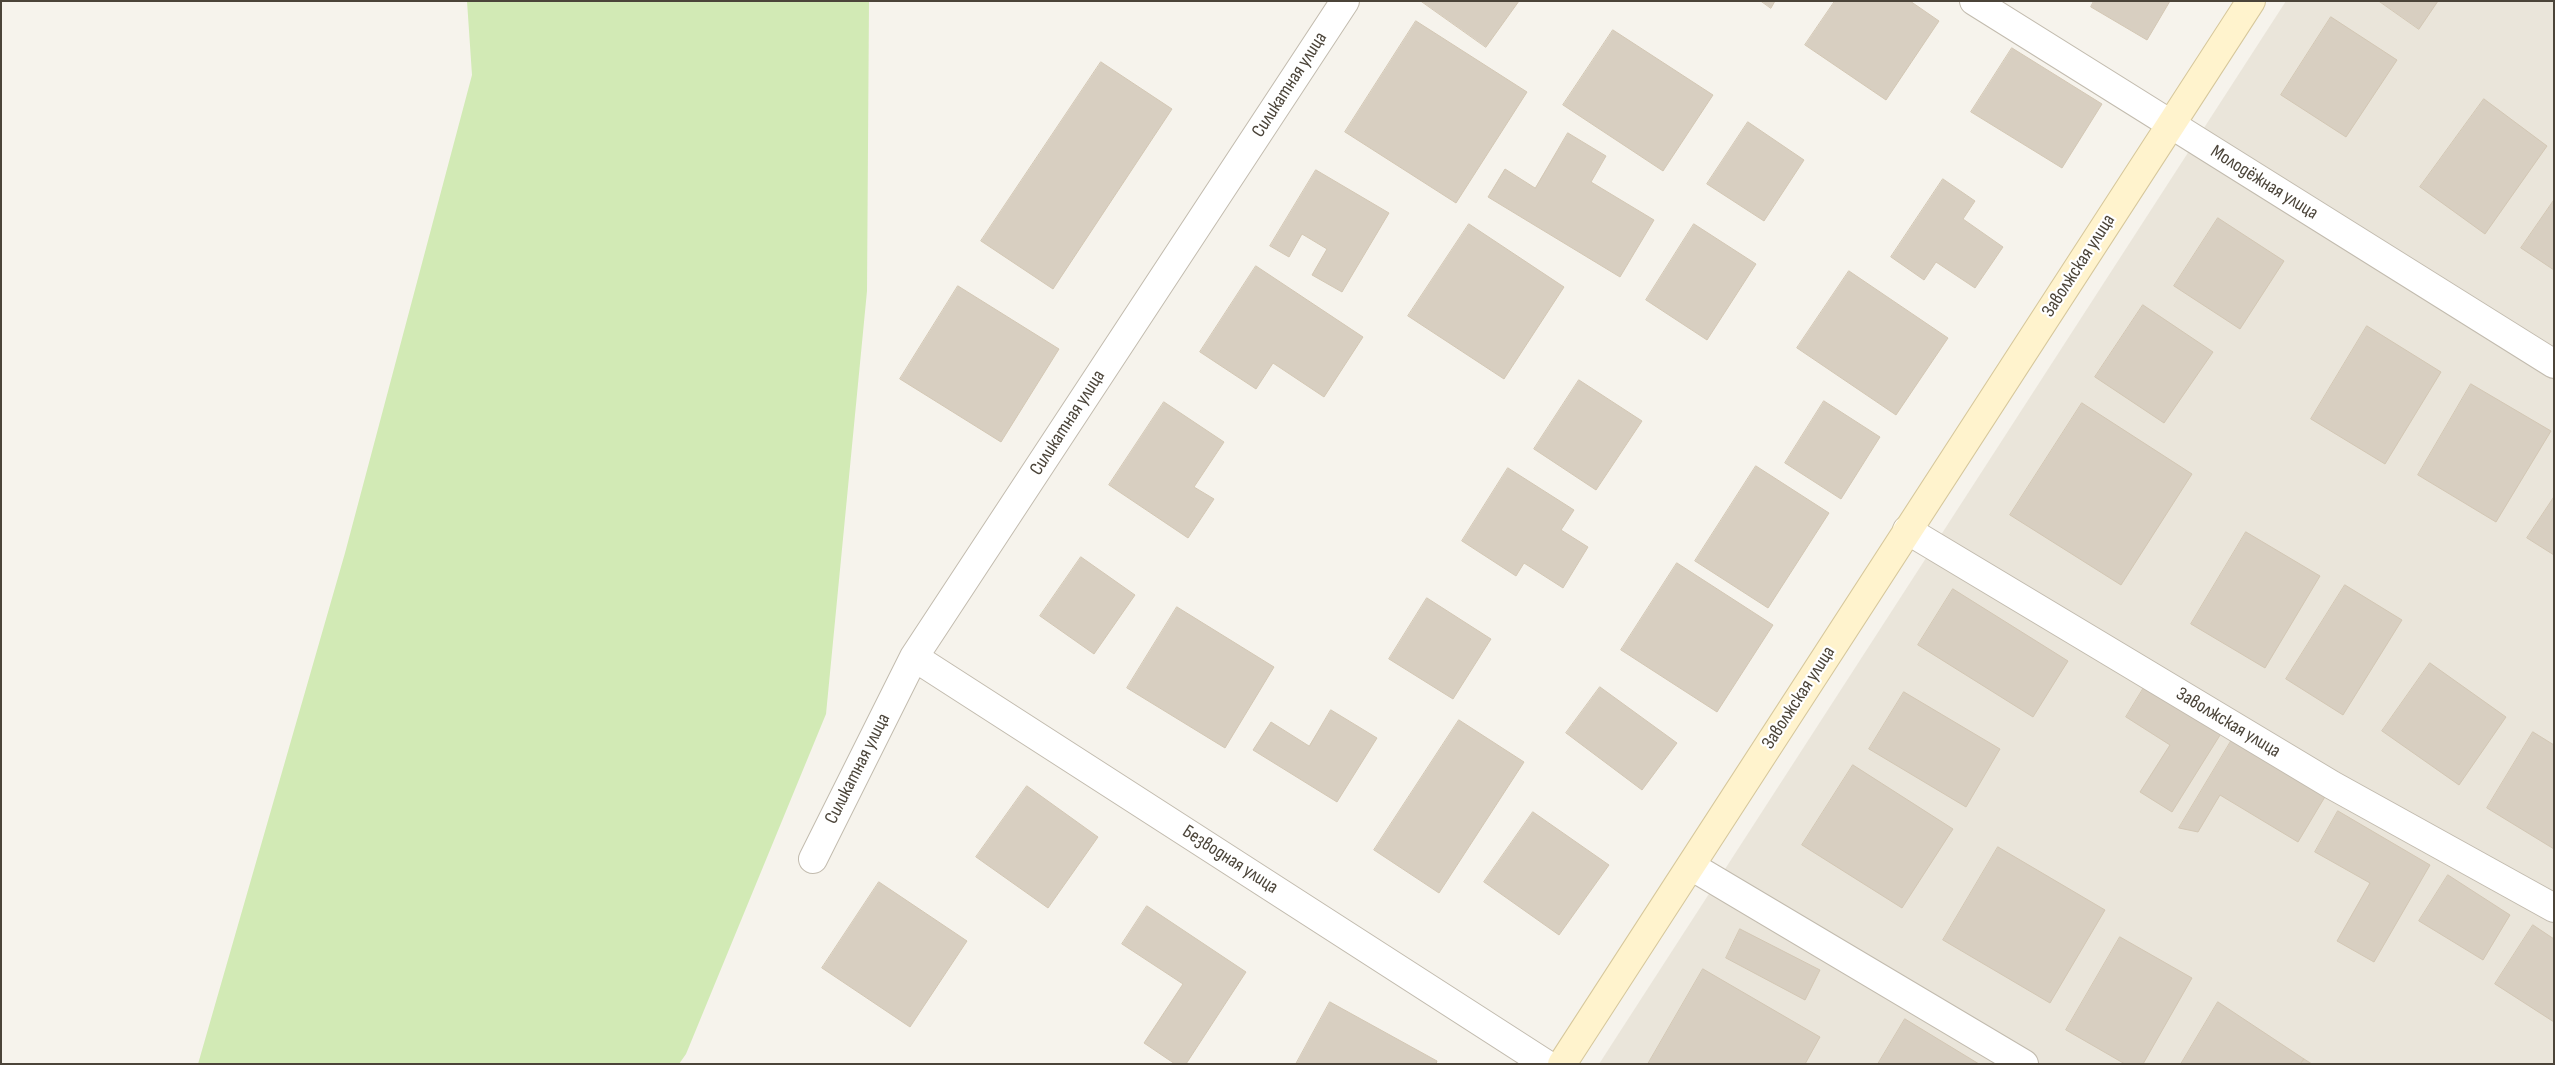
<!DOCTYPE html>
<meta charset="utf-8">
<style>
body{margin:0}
#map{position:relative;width:2555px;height:1065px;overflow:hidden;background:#f6f3ec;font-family:"Sofia Sans Condensed",sans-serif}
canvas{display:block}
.frame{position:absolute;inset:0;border:2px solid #4b4439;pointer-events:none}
</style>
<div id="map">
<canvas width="2555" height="1065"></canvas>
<div class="frame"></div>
</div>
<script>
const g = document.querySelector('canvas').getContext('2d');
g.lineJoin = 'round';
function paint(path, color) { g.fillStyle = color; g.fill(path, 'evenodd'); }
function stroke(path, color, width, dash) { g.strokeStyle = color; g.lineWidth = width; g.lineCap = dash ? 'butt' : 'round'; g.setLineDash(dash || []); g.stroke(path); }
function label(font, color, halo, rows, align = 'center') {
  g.font = font + ' "Sofia Sans Condensed",sans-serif'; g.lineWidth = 4.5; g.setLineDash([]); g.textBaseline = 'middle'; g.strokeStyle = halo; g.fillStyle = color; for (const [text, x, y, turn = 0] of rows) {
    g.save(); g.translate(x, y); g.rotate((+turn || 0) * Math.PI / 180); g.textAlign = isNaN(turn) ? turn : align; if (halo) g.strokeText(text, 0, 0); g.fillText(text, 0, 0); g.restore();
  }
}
paint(new Path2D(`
 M2286,1H2554V1064H1599Z`), '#eae5da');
paint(new Path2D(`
 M467,1H869L867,291L826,714L686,1054L679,1064H198L345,553L472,75Z`), '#d2eab5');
const building = new Path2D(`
 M1421,1H1519L1486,47Z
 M1761,1H1775L1771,8Z
 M1835,1H1910L1939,21L1886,100L1805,45Z
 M2094,1H2170L2147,40L2091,7Z
 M2379,1H2438L2419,29Z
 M2331,17L2397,60L2346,137L2281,95Z
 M1416,21L1527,92L1456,203L1345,132Z
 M1613,30L1713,95L1663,171L1563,105Z
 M2012,48L2102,104L2062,168L1971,112Z
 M1101,62L1172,109L1053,289L981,241Z
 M2484,99L2547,146L2485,234L2420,187Z
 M1748,122L1804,160L1764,221L1707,184Z
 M1568,133L1606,156L1591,182L1654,220L1620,277L1488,197L1505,169L1535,188Z
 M1316,170L1389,213L1342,292L1312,275L1327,249L1302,234L1289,257L1270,246Z
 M1943,179L1975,201L1963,219L2003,247L1975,288L1936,262L1924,280L1891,257Z
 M2554,200V270L2521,248Z
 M2218,218L2284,261L2240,329L2174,286Z
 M1469,224L1564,287L1504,379L1408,316Z
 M1694,224L1756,264L1707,340L1646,300Z
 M1256,266L1363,337L1324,397L1273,363L1256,389L1200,352Z
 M1849,271L1948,338L1896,415L1797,348Z
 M958,286L1059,349L1001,442L900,379Z
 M2143,305L2213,352L2164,423L2095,377Z
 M2367,326L2441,372L2385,464L2311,419Z
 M1579,380L1642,421L1596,490L1534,449Z
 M2471,384L2551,431L2496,522L2418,475Z
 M1824,401L1880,437L1841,499L1785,463Z
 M1164,402L1224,442L1194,487L1214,499L1188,538L1109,485Z
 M2082,403L2192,474L2121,585L2010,515Z
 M1756,466L1829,513L1768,608L1695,561Z
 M1508,468L1574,510L1561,530L1588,547L1563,588L1524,563L1516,576L1462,541Z
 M2554,497V555L2527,538Z
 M2246,532L2320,576L2265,668L2191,624Z
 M1081,557L1135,595L1094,654L1040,616Z
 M1677,563L1773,625L1717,712L1621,650Z
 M2345,585L2402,620L2343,715L2286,679Z
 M1953,589L2068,661L2033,717L1918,645Z
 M1427,598L1491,639L1453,699L1389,659Z
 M1177,607L1274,667L1225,748L1127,688Z
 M2430,663L2506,717L2459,785L2382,731Z
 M2151,676L2227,724L2172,812L2140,792L2170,745L2126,717Z
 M1600,687L1677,743L1642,790L1566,733Z
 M1904,692L2000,749L1966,807L1869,749Z
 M1331,710L1377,738L1337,802L1253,750L1271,722L1309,746Z
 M1459,720L1524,762L1439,893L1374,850Z
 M2239,728L2332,785L2298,842L2220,795L2198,832L2179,828Z
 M2533,732L2554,745V849L2487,808Z
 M1853,765L1953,829L1902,908L1802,845Z
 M1027,786L1098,837L1048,908L976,857Z
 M2338,811L2430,865L2374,962L2337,941L2370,883L2315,852Z
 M1533,812L1609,865L1559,935L1484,882Z
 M1998,847L2105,910L2050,1003L1943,940Z
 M2448,875L2510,915L2483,960L2419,921Z
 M879,882L967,941L910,1027L822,968Z
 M1147,906L1246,972L1186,1064H1175L1144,1043L1183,984L1122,944Z
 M2533,925L2554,939V1022L2495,984Z
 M1740,929L1820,970L1805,1000L1726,958Z
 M2120,937L2192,978L2143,1064H2125L2066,1030Z
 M1703,969L1820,1037L1805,1064H1648Z
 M1330,1002L1437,1061L1436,1064H1296Z
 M2218,1002L2304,1059L2300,1064H2181Z
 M1905,1019L1979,1064H1878Z
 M2304,1059L2312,1064H2301Z`);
paint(building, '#d8cfc1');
stroke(building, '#d3c7b4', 1);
const street = new Path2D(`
 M1974,1L2554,364
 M1907,530L2332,785L2554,908
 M914,657L1546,1064
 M813,859L914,657L1345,1
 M1691,866L2024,1064`);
const secondary = new Path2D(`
 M1562,1064L2251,1`);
stroke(street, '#c2bbae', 30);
stroke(secondary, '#d6c79b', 30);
stroke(street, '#fff', 28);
stroke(secondary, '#fff3cd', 28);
label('19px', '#4b4439', '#fff', [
 ["Силикатная улица",1290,85,-57],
 ["Молодёжная улица",2264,183,32],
 ["Заволжская улица",2079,266,-57],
 ["Силикатная улица",1068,423,-57],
 ["Заволжская улица",1799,698,-57],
 ["Заволжская улица",2228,723,31],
 ["Силикатная улица",858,769,-63],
 ["Безводная улица",1230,860,33]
]);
</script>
